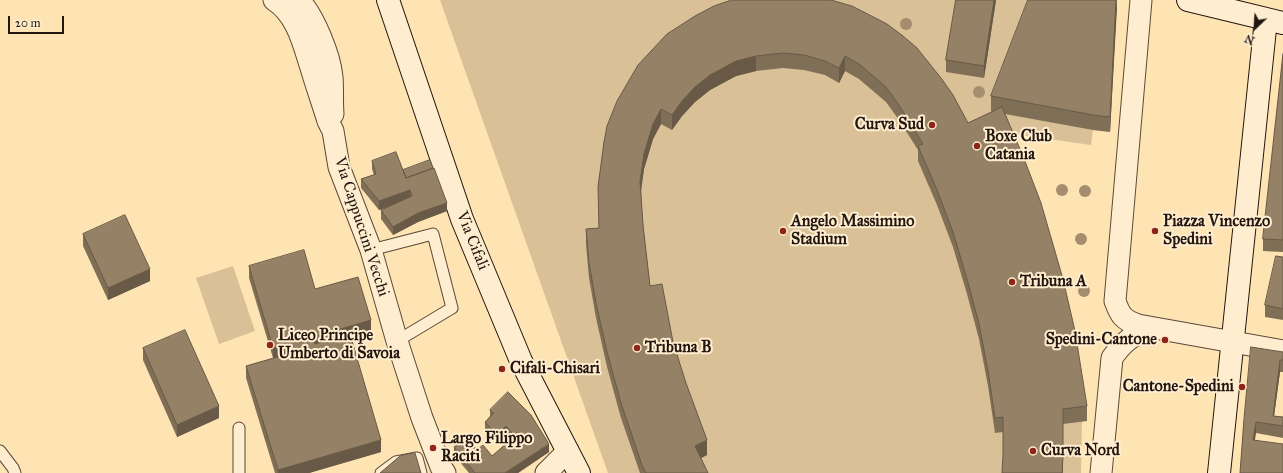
<!DOCTYPE html>
<style>
body{margin:0}
#map{position:relative;width:1283px;height:473px;overflow:hidden;background:#fee3b3;font-family:"IM FELL Great Primer",serif}
canvas{display:block}
.north{position:absolute;left:1235px;top:8px;width:40px;height:40px;-webkit-text-stroke:3px #feedce;paint-order:stroke;rotate:205deg;font-size:11px;font-weight:700;line-height:16px;text-align:center;color:#231610}
.north::after{content:'';display:block;margin:auto;width:14px;height:18px;background:#231610;clip-path:polygon(50% 0,100% 100%,50% 72%,0 100%)}
.scale{position:absolute;left:8px;top:16px;width:56px;height:18px;box-sizing:border-box;border:2px solid #231610;border-top:0;padding-left:5px;font-size:12px;line-height:14px;white-space:nowrap;color:#231610;-webkit-text-stroke:3px #feedce;paint-order:stroke}
</style>
<div id="map">
<canvas width="1283" height="473"></canvas>
<div class="north">N</div>
<div class="scale">20 m</div>
</div>
<script>
const g = document.querySelector('canvas').getContext('2d');
g.lineJoin = 'round';
function paint(path, color) { g.fillStyle = color; g.fill(path, 'evenodd'); }
function stroke(path, color, width, dash) { g.strokeStyle = color; g.lineWidth = width; g.lineCap = dash ? 'butt' : 'round'; g.setLineDash(dash || []); g.stroke(path); }
function label(font, color, halo, rows, align = 'center') {
  g.font = font + ' "IM FELL Great Primer",serif'; g.lineWidth = 4; g.setLineDash([]); g.textBaseline = 'middle'; g.strokeStyle = halo; g.fillStyle = color; for (const [text, x, y, turn = 0] of rows) {
    g.save(); g.translate(x, y); g.rotate((+turn || 0) * Math.PI / 180); g.textAlign = isNaN(turn) ? turn : align; if (halo) g.strokeText(text, 0, 0); g.fillText(text, 0, 0); g.restore();
  }
}
paint(new Path2D(`
 M440,0H1117L1110,132L1093,130L1091,145L1007,133L1083,395L1087,421H1082L1081,473H608Z
 M233,266L255,331L219,344L196,278Z`), '#d9c097');
const lane = new Path2D(`
 M371,250L433,234L452,308L397,341
 M239,428V473
 M0,451L13,468L15,473
 M381,473L396,462L417,458L421,473`);
const street = new Path2D(`
 M274,0C298,15 304,47 312,71C317,88 323,105 328,121L333,131L339,167L371,250L397,341L422,418L441,467L445,473
 M299,0C314,16 330,55 332,77C333,89 332,102 333,114
 M1141,0L1115,301C1120,315 1123,320 1138,325L1283,351
 M546,473L568,451
 M1101,473L1112,358C1123,342 1132,336 1149,327`);
const secondary = new Path2D(`
 M388,0L462,219L521,361L579,473
 M1188,0L1283,23
 M1219,473L1266,19`);
stroke(lane, '#5a4939', 13);
stroke(street, '#5a4939', 23);
stroke(secondary, '#231610', 24);
stroke(lane, '#feedce', 11);
stroke(street, '#feedce', 21);
stroke(secondary, '#feedce', 22);
g.fillStyle = '#a48e6f';
for (const [x, y] of [
 [906,24],
 [979,92],
 [1062,190],
 [1085,191],
 [1081,239],
 [1084,291]
]) { g.beginPath(); g.arc(x, y, 6, 0, 2 * Math.PI); g.fill(); }
paint(new Path2D(`
 M831,0L968,123L993,112L991,111V96L1117,0L1110,132L1093,130L1005,114L1087,406V421L1063,424V473H1002L1003,458V432L995,433L988,386L979,339L967,294L953,247L937,205L918,161V150L899,120L886,102L859,79L845,71L839,83L825,75L804,70L783,68L756,71L736,76L710,90L695,102L682,116L672,130L661,124L653,139L644,169L641,192L643,225L650,286L673,342L707,455L701,458L708,473H640L621,418L607,367L596,318L589,278L586,244V229L599,228L598,187L604,142Z
 M956,0H996L984,78L946,72V60Z
 M1283,54V252L1263,251V239Z
 M372,161L447,211L418,222L393,235L381,219V210L395,204L379,210L361,188V179L374,175L372,169Z
 M83,234L150,281L108,300L83,246Z
 M1283,257V320L1265,317V305Z
 M249,266L315,289L371,331L351,338L381,452L309,473H275L246,378V366L273,358L249,278Z
 M143,348L219,418L177,437L143,360Z
 M1283,352V372H1280L1274,416L1283,417V438L1256,433L1240,473L1244,419Z
 M490,410L549,452L518,473H469L454,455V447L477,450L492,456L511,440L506,435L497,443L485,430V422L490,416Z`), '#806f57');
paint(new Path2D(`
 M994,0H996L984,78V66Z
 M1116,0L1117,8L1110,132V117Z
 M756,56V71L736,76L710,90L695,102L682,116L672,130V115L682,101L695,87L710,75L736,61Z
 M845,56V71L839,83V68Z
 M661,109V124L653,139L644,169L640,196V181L644,154L653,124Z
 M410,190V199L379,210V201Z
 M447,203V211L418,222L393,235V227L418,213Z
 M150,269V281L108,300V288Z
 M371,320V331L313,349V337Z
 M286,344V356L273,360V348Z
 M1280,360V372L1273,424V416Z
 M219,406V418L177,437V425Z
 M1256,422V433L1253,452V440Z
 M506,426V435L497,443V435Z
 M381,440V452L309,473H278V470Z
 M707,440V455L695,461V446Z
 M549,444V452L518,473H505Z`), '#685a47');
const building = new Path2D(`
 M732,0H831L852,6L887,24L903,36L917,48L941,78L953,95L968,123L1002,107L1023,156L1041,203L1063,279L1075,331L1087,406L1063,409V457L1062,473H1002L1003,455V417L995,418L988,371L979,324L967,279L953,232L937,190L918,146L923,144L899,105L886,87L859,64L845,56L839,68L825,61L804,55L783,53L756,56L736,61L710,75L695,87L682,101L672,115L661,109L653,124L644,154L640,181L643,225L650,286L662,284L673,342L686,383L707,440L695,446L708,473H646L642,465L621,403L607,352L596,303L589,263L586,229L599,228L598,187L604,142L607,126L617,101L638,65L667,34L695,16L714,6Z
 M956,0H994L984,66L946,60Z
 M1028,0H1116L1110,117L1093,115L991,96Z
 M1283,54V240L1263,239Z
 M396,152L406,178L434,168L447,203L418,213L393,227L381,210L412,196L410,190L379,201L361,179L376,174L372,161Z
 M430,160L433,168L406,178L403,170Z
 M125,215L150,269L108,288L83,234Z
 M304,250L315,289L358,277L371,320L313,337L315,344L350,334L381,440L278,470L246,366L288,354L286,344L273,348L249,266Z
 M1276,256L1283,257V309L1265,305Z
 M185,330L219,406L177,425L143,348Z
 M1251,347L1283,352V360H1280L1273,416L1283,417V426L1256,422L1253,440L1283,444V473H1240L1244,419Z
 M508,392L531,415L549,444L505,473H475L454,447L467,437L477,450L483,445L492,456L515,436L506,426L497,435L485,422L494,413L490,410Z
 M415,453L421,473H380L400,456Z`);
paint(building, '#958165');
stroke(building, '#685a47', 1);
for (const [x, y, r, color] of [
 [932,125,4,"#8f2418"],
 [977,146,4,"#8f2418"],
 [783,231,4,"#8f2418"],
 [1155,231,4,"#8f2418"],
 [1012,282,4,"#8f2418"],
 [1165,340,4,"#8f2418"],
 [270,345,4,"#8f2418"],
 [637,348,4,"#8f2418"],
 [502,369,4,"#8f2418"],
 [1242,387,4,"#8f2418"],
 [433,448,4,"#8f2418"],
 [1033,451,4,"#8f2418"]
]) { const dot = new Path2D(); dot.arc(x, y, r, 0, 2 * Math.PI); g.fillStyle = color; g.fill(dot); stroke(dot, '#feedce', 1.5); }
label('bold 16px', '#231610', '#feedce', [
 ["Curva Sud",924,125,"right"],
 ["Boxe Club",985,137],
 ["Catania",985,155],
 ["Angelo Massimino",791,222],
 ["Stadium",791,240],
 ["Piazza Vincenzo",1163,222],
 ["Spedini",1163,240],
 ["Tribuna A",1020,282],
 ["Liceo Principe",278,336],
 ["Umberto di Savoia",278,354],
 ["Spedini-Cantone",1157,340,"right"],
 ["Tribuna B",645,348],
 ["Cifali-Chisari",510,369],
 ["Cantone-Spedini",1234,387,"right"],
 ["Largo Filippo",441,439],
 ["Raciti",441,457],
 ["Curva Nord",1041,451]
], 'left');
label('16px', '#231610', '#feedce', [
 ["Via Cappuccini Vecchi",361,227,72],
 ["Via Cifali",472,241,68]
]);
</script>
